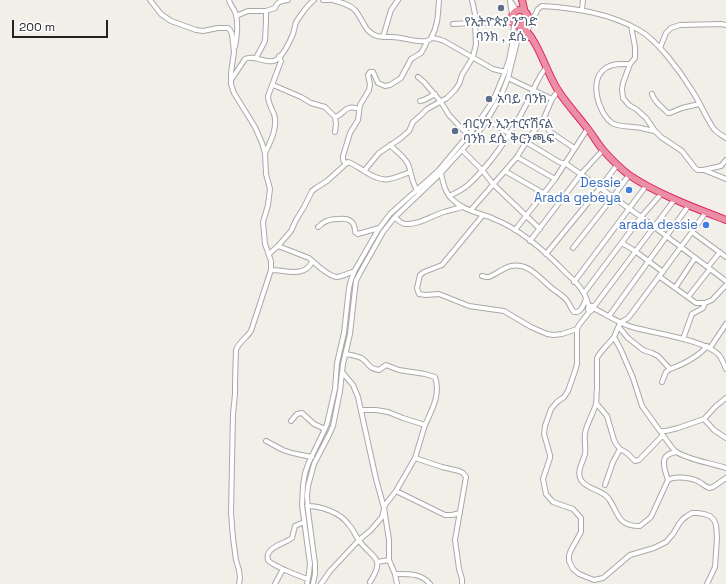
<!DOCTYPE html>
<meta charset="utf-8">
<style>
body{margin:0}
#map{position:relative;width:726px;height:584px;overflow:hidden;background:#f2efe9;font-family:"Space Grotesk",sans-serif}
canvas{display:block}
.scale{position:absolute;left:12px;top:20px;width:96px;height:18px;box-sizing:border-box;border:2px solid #222;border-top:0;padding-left:5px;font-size:12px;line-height:14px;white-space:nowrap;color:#222;-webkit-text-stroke:3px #fff;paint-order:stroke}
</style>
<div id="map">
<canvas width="726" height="584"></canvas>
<div class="scale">200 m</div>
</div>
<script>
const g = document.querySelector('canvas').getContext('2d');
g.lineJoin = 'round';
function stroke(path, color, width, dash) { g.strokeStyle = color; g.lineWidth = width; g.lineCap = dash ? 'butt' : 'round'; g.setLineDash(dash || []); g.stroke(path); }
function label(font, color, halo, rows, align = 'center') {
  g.font = font + ' "Space Grotesk","Noto Sans Ethiopic",sans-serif'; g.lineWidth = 4; g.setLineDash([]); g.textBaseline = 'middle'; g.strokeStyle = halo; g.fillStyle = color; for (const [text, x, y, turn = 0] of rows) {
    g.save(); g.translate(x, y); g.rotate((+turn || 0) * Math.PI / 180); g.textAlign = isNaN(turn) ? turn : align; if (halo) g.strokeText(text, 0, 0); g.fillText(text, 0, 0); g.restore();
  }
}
const minor = new Path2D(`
 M150,0L161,14L171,21L196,30L203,31L218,28H228L230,30L232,34L234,52L231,73V84L234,93L255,127L262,143L265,153L266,174L270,189L268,205L263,222L265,244L271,261V270L251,331C247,337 238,343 236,350L235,383V394L233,414L231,513L233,538L236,560L239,570L240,578L239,584
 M229,0C230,5 233,7 235,12C239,22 237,36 235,47
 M323,0H329
 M332,0C340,2 349,4 355,10C363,19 364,32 377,36C382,37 387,37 392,37C403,37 416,43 427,41C429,40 430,39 432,38C436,38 441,40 444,41L493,69L505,72
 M510,1L512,15
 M511,2L517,11
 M582,10L583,0
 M236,16L248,11H266L275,8C277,1 282,1 288,0
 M453,24L475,23V14L472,0
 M631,26L635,47V58L630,64L623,83L622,89L623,98L629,105L636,109L646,118L655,131L661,137L682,151L695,168L698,170H703L721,166L726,160
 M528,29L538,9L542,6C575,8 609,13 639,30C657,40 680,71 691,89C698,99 703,111 709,121C711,124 713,129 716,131C719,134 723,136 726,138
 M383,37L391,10L398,0
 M431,38C438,26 438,14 439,0
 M660,48L666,33L671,28L680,25L721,24L726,25
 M256,58L265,41L266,20V11
 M630,64C622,64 613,63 606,68C588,79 598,113 612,123C619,127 626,126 633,127C640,127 648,130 655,131
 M418,77L424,82L441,102L449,115L463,130L470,134
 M508,78L552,99
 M231,80L245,59C254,54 266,65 276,60C283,56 290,41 293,34C294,30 295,26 296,22C300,16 309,4 314,0
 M273,85L301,97L311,103L325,107L335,117C341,116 343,110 349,108C352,107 356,108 359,109
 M652,94C654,102 662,107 668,113H670L682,108L699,104
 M420,101L424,100L435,94
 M335,117L336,124L335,132
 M544,118L549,131L574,148
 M487,120L510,134L526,142L559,162L562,163H565L641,217L726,281
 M390,145C396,151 404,156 408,164C412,173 411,183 418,191
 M462,150L482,170L493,184L540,229
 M265,153C271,141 278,127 274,114C271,107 268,103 268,96L281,61L279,56
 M517,157L555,179
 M346,164L343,160V156L350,133L358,120L360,105L369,90L370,84L368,75L370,72H373L378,83L385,86L390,85L401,78L411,59L421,53L425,46L427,41
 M704,170L726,179
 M364,171L379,153L401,138L409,131L413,122L421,115L427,109L447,98L455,90L459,84L462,75L473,57L476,44L475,23H502L513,22
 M505,171L543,193
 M441,173C443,183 445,193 453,200C464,211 481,213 494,219C520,229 548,254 567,274C573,279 579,285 583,292C586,296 587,301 589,306
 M449,196C456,193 462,190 468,185C492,163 512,132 527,103C533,92 537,78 546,68
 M471,210L517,157L526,142L544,118L552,99L558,91
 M706,212L692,232L632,313L628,318L620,323L614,337L621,350L633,378L642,406L660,431H666L678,428L704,419L716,406L726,398
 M483,215L442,265L424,272L420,275L417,288L419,294L426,295L439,294L469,306L504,311L531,327L547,334L554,335L562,334L577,329
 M395,217C398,220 400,223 405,224C419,225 431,216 444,212C450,210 456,209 462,207
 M318,227C320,226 321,224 323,223C327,220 333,219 338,219C348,218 355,220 355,232L358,234L379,228
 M515,230L555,179L588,128
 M692,232L726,257
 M530,241L581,174L603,150
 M622,243L635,251L663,272
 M278,246L309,258C316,264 326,275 336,277C342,277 349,273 354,271
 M573,248L613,197L629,175
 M269,254L278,246L291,231L296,220L304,207L312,191L316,188L327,181L348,162C354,164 359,168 364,171C384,184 390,180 410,172
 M546,254L600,188L617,165
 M708,267L720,252
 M271,270C286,270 304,278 312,262
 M482,276L486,277H489C496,274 505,267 511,266C529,262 541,280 553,289C558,293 564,296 568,302C570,305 571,309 574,312C582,313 583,305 586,299
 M660,277L696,303H705L712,300L726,285
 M574,282L646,186
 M675,288L695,258
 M584,293L641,217L662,193
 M688,297L710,269
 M593,306H590L588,308V310L591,311L593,309V307L596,304L675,199
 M593,308C606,314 618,323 632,327C652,333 706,340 719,355C722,359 724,364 726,369
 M590,311L579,325L577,329V364L575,371L568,391L564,397L557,402L551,409L545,426L544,434L550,455V458L543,479L546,494L553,502L573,509L581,518V532L571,550L569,555V561L573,569L579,574L594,580L603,578L630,555L654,548L666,542L673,534L679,524L683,519L687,516L692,513H698L704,514L710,516L714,520L716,525L717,538L715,567L707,584
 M609,316L689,205
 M619,327L628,338L643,350L652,353L658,356L670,369C684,364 697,358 707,346
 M614,337C609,344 601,350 597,358C597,369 597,379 597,389C596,394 597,399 596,404C593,414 587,423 585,433C584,440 586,447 585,454C583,462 576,472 581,480C587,490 602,489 609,499C619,514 617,526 640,526L651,517L668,480C675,475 694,478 701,483C704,485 706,487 709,488L713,487L726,478
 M683,339L692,314L703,308L705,303
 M710,348L726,324
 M345,354C351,355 360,356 364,360C371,366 368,368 379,370L386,365L399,370L425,374L435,377C441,394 432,410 425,425
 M342,372L353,385L358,397L376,479L384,508L389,540V560L395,574L397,584
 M662,382L666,372L670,369
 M596,403L607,416L614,440L616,444L620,449L627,453L635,461L639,460L663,435
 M704,419L714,430L726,438
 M291,421L297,414L302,413L314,424L325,429
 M662,434C666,439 670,446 675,451C687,460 712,463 726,468
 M266,441C272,444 277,447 283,450C293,454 302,455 312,457
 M415,458L442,467L459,471L463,473L466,477L455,540L459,569L462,579V584
 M668,480C664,468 658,454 677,452
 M605,485L613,462L620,449
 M396,491L445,515H452L460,513
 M307,506C322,506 341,513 349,525C354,530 356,538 361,543C365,549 376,556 377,562C379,568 373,577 370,582
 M304,522L295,526L292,538C287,542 273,546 270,551C268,553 267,557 268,560C271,565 301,577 308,579
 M377,562L389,560
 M395,574C408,574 421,573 430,584
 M275,584L283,569
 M307,584L309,573L310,564L302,505L303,485L305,473L309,462L323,433L327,424L335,389L337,363L344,333L349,288L351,280L355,270L378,230L390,214L438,171L475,127L493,101L503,77L509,60L512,45L514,24
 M313,584L315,574V564L308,511L307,496L308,486L314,464L329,435L333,426L340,391L343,364L350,334L355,289L356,281L360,273L383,232L395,217L441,173L480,130L487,120L501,96L508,78L521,26
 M321,584L330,571L359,540L371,530L382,517L385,505L396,491L415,458L425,425L403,418L388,412L376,410H361`);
const highway = new Path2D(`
 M522,0L525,13
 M512 18a8 8 0 1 1 16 0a8 8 0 1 1-16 0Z
 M522,25C525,31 530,34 533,40C543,56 548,75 559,92C567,104 578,116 587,128C593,135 597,143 603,150C611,159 620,168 629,175C657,194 695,208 726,220
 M517,38L524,37H531`);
stroke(minor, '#a9a9a9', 6);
stroke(highway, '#e22468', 8);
stroke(minor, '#fff', 4);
stroke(highway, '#eb8fa2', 6);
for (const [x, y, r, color] of [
 [501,8,4,"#5c6f8a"],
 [489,99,4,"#5c6f8a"],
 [455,131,4,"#5c6f8a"],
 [629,190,4,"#3f7fe0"],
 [706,225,4,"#3f7fe0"]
]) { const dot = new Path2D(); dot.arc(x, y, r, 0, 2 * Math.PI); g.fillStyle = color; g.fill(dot); stroke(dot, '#fff', 1.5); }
label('13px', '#4e5e75', '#fff', [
 ["የኢትዮጵያ ንግድ",501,22,"center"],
 ["ባንክ , ደሴ",501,37,"center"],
 ["አባይ ባንክ",497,99],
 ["ብርሃን ኢንተርናሽናል",463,124],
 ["ባንክ ደሴ ቅርንጫፍ",463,139]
], 'left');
label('13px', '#366cbe', '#fff', [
 ["Dessie",621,183],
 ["Arada gebeya",621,198],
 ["arada dessie",698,225]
], 'right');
</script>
